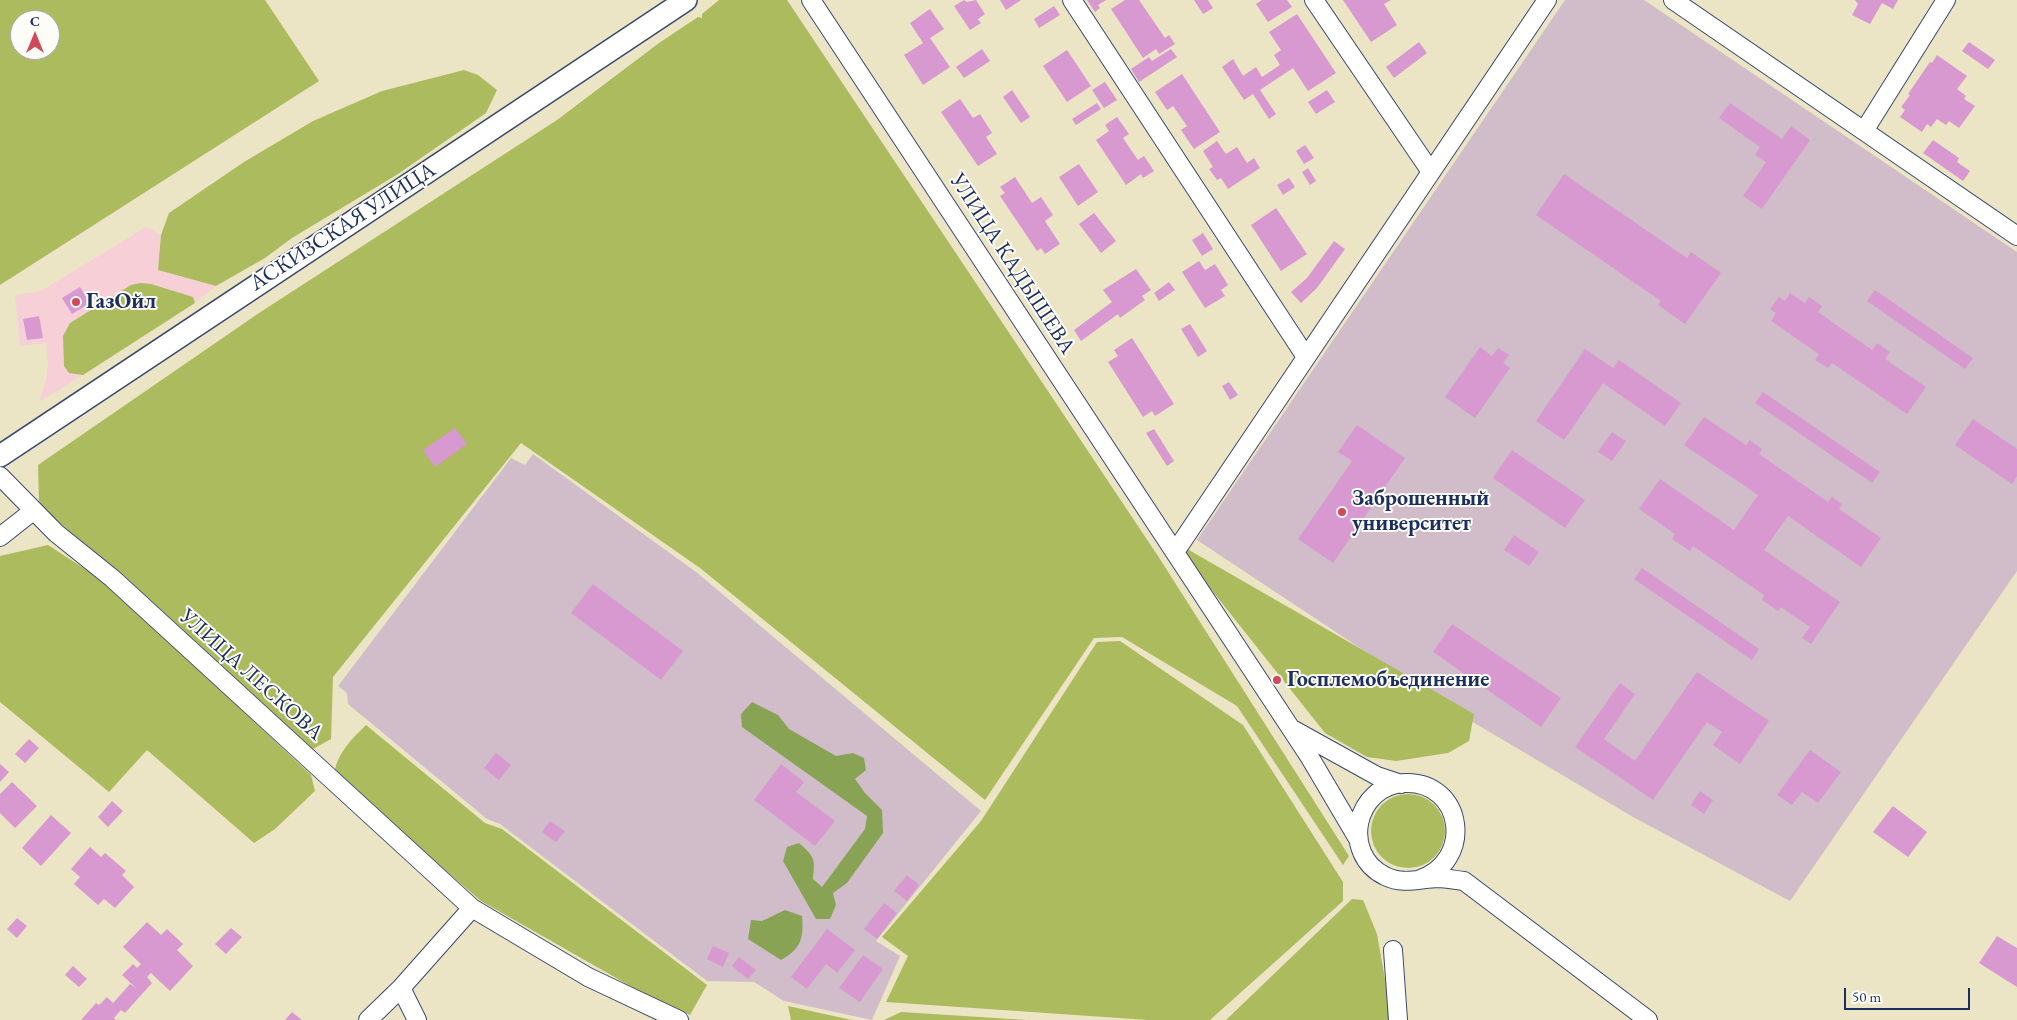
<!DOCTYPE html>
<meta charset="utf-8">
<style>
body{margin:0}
#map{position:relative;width:2017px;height:1020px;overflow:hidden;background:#ebe5c6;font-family:"EB Garamond",serif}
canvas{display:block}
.north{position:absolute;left:10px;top:10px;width:50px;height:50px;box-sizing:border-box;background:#fdfcf7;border:1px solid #a3aaba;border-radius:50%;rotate:0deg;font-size:14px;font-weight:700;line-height:20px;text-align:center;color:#1b2f5e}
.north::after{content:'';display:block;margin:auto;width:18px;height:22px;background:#d1495b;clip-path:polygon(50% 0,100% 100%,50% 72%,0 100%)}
.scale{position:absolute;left:1844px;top:988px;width:126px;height:22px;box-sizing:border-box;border:2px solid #1b2f5e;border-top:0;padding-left:6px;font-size:15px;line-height:18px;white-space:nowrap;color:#1b2f5e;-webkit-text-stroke:4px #fdfcf7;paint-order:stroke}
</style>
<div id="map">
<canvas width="2017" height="1020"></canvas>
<div class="north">С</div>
<div class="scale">50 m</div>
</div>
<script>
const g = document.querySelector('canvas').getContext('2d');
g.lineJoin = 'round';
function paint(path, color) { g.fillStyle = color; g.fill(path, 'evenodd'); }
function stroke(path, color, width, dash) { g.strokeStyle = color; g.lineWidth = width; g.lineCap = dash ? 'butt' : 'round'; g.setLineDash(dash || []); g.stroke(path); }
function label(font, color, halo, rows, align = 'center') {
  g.font = font + ' "EB Garamond",serif'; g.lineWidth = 4; g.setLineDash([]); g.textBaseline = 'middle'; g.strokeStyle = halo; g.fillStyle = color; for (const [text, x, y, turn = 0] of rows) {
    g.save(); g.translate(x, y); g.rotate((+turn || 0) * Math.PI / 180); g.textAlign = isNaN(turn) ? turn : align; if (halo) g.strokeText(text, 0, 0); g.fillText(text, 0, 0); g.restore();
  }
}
paint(new Path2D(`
 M146,227L161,235L158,270L216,286L195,303L192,297L151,284L131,285L70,323L69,373L83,375L39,402L47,377L48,362L46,343L20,346L15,295L41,291Z`), '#f6cfd7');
paint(new Path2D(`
 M1565,0H1644L2017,252V571L1790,901L1633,817L1461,715L1197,540Z
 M533,454L696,572L981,811L876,941L900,956L872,1020L784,1001L754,982L707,981L500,824L487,819L348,704L347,693L338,686L511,458L525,465Z`), '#d1bdc9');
paint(new Path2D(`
 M0,0H265L319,81L0,285ZM20,20H50V50H20Z
 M719,0H787L1158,556L1349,856L1343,865L1237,706L1122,637L1094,638L985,800L700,568L521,443L333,677L331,739L311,750L39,504L38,465L259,313L557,120L659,43L698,17L702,18V14Z
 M464,70L478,75L497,90L486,113L398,174L292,238L265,258L216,286L158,270L161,235L169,213L244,162L313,121L382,91Z
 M140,283L151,284L193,297L195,303L83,375L69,373L64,366L63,336L70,323L131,285Z
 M48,545L105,582L311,775L315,791L275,829L254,843L147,750L109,792L0,702V556Z
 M1182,546L1474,714L1469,741L1448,753L1396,761L1367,757L1325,733L1187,559Z
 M1120,641L1243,725L1343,882V901L1210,1020H1148L886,1002L908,956L882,937L981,821L1097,642Z
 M366,725L485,823L502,829L707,985L690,1015L639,991L481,901L344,783L335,769C340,750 352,739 366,725Z
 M1371 831a37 37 0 1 1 74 0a37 37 0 1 1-74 0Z
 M1352,899L1363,900L1377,934L1386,985L1389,1020H1226Z
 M788,1006L852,1020H791Z
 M901,1012L1027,1020H884Z`), '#acbb5d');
paint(new Path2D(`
 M752,702L778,715L789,729L836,756L853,753L864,758L866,770L855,779L865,793L882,810L883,833L847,883L833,893L836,905L830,919H816L783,861L787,847L799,843C815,857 815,859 813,879L822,887L865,829L867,816L742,727L741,714Z
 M785,910L802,916C804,938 801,949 781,960L748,939L751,920L762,921Z`), '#89a354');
paint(new Path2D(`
 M964,0L967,2L976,0L985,14L978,19L981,23L970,30L954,6Z
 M1000,0H1021L1006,10Z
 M1087,0H1106L1098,5L1100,8L1095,12Z
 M1125,0H1139L1165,38L1169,35L1175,44L1159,54L1156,49L1143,58L1111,9Z
 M1194,0H1208L1213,8L1203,14Z
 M1262,0H1287L1292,7L1268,22L1256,4Z
 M1343,0H1391L1384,4L1397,25L1371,42Z
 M1855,0H1898L1893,9L1882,3L1870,24L1852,15L1858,4Z
 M1054,6L1060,15L1039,28L1034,19Z
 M930,9L944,29L930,38L950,67L923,85L904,55L923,43L910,23Z
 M1297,14L1336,73L1308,91L1293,68L1260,90L1276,114L1269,119L1253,94L1244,100L1222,67L1233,59L1243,76L1256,67L1262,77L1280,65L1274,55L1281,50L1269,32Z
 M1419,42L1427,53L1394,78L1386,67Z
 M1969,42L1995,60L1988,69L1962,51Z
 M982,49L990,61L964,78L956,67Z
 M1171,49L1177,57L1139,82L1131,69L1149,57L1152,61Z
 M1067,50L1091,86L1067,102L1043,66Z
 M1937,55L1967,76L1957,89L1966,96L1964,99L1975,106L1959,128L1949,121L1946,125L1937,119L1931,127L1927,124L1922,132L1900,117L1905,110L1901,107L1910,95L1908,94L1930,62L1932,63Z
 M1182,74L1220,132L1194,149L1181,130L1187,126L1173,106L1167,110L1155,92Z
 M1105,82L1117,100L1104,108L1092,90Z
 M1012,90L1030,117L1021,123L1003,97Z
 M1327,90L1335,102L1316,114L1308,102Z
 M960,99L973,118L980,114L992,133L986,137L997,154L978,166L941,112Z
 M1097,103L1101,109L1076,125L1072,119Z
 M1730,103L1782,139L1791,126L1810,140L1762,209L1743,196L1766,162L1755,155L1760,147L1719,118Z
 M1117,117L1129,134L1123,138L1138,160L1144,156L1154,171L1143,178L1141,174L1126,185L1096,140L1109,131L1105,125Z
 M1933,140L1959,158L1957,162L1970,171L1963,181L1923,153Z
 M1217,141L1226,154L1237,147L1247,163L1254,158L1260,168L1228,189L1221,178L1217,180L1209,169L1213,167L1203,151Z
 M1305,145L1314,158L1304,164L1296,151Z
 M1079,164L1098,192L1078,206L1059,177Z
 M1308,168L1316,181L1310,185L1302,172Z
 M1564,174L1687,258L1691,252L1721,273L1685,324L1658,305L1661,301L1536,215Z
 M1015,177L1032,203L1041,197L1053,215L1045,221L1060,244L1045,254L1041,248L1037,251L1000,196L1005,193L1000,187Z
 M1289,178L1295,187L1283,195L1277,185Z
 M1276,208L1307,254L1281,271L1251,225Z
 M1094,213L1116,241L1101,253L1079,224Z
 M1203,233L1213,249L1202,256L1192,240Z
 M1334,241L1345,249L1317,288L1301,303L1291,292L1307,278Z
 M1199,261L1205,270L1215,264L1228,285L1221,290L1225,296L1205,308L1182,272Z
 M1136,269L1151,290L1142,296L1145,300L1120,318L1118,314L1081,341L1074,330L1112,302L1103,290Z
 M1169,282L1175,290L1159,301L1154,293Z
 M80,287L90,303L72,314L62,298Z
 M1875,290L1973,358L1965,369L1867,301Z
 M1790,293L1805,303L1809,297L1822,306L1818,312L1872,350L1877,343L1890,352L1885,359L1926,387L1907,414L1832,363L1828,368L1815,360L1819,354L1771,321L1776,313L1770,309L1779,297L1785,301Z
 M39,316L43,338L27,340L23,319Z
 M1190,324L1207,351L1198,357L1181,329Z
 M1132,338L1174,404L1155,416L1152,411L1143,417L1108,362L1118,356L1114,350Z
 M1480,347L1492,356L1498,348L1509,355L1503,363L1510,368L1475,418L1445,397Z
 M1585,349L1613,368L1619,360L1681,403L1665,426L1603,383L1564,440L1536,421Z
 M1229,382L1238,395L1230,400L1222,386Z
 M1763,392L1880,472L1872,483L1755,403Z
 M1704,417L1746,445L1750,440L1762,449L1759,454L1828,502L1832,497L1842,504L1839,509L1881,538L1861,567L1788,516L1764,550L1840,602L1811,644L1802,638L1810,627L1781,607L1778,611L1762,600L1764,595L1693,546L1690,551L1672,539L1675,534L1639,509L1660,479L1734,530L1758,495L1684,445Z
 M1973,419L2017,449V476L2012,484L1955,445Z
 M1357,425L1405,458L1333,563L1298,539L1352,461L1338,452Z
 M455,428L467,444L435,467L423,450Z
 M1154,429L1174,461L1167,466L1146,433Z
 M1612,432L1626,441L1612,461L1598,452Z
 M1512,450L1585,500L1565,528L1493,478Z
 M1514,535L1539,552L1529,566L1504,550Z
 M1642,568L1759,649L1752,660L1634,579Z
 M593,584L683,651L661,680L571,613Z
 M1452,624L1561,698L1541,727L1433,652Z
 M1697,672L1769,721L1740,764L1713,745L1722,732L1707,722L1653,800L1575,747L1620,683L1635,694L1604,739L1635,761Z
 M29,739L39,748L25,763L15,754Z
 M1810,750L1841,772L1818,803L1802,792L1792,805L1777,795Z
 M496,753L511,765L499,780L484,768Z
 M0,764L9,772L0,782Z
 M781,764L804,782L796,792L835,821L815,846L754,800Z
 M12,782L37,806L15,828L0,813V794Z
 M1700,791L1713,800L1704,814L1691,805Z
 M112,801L123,811L108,827L98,817Z
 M1893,806L1927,832L1908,857L1873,832Z
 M51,815L71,833L41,866L22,848Z
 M550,821L565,831L556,842L542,832Z
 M90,847L101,857L105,853L126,871L122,875L134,887L115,908L104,899L98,905L74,884L80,877L71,869Z
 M907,875L919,885L907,901L894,891Z
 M884,903L897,913L877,939L864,929Z
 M17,918L27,926L17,938L7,929Z
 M147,922L161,935L167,929L183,944L177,950L193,966L170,991L151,973L147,977L152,983L125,1013L121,1010L114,1018L116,1020H81L96,1003L99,1005L107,997L113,1003L130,984L136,988L122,975L133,964L137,968L141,964L123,947Z
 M231,928L242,937L226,954L215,944Z
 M827,929L855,950L837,973L826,964L807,989L791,977Z
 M1997,936L2017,948V987L1979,963Z
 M713,946L729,953L723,967L707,959Z
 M863,955L883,969L860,1002L839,988Z
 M739,957L756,970L748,979L732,966Z
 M73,966L87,979L79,987L65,975Z
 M292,1012L302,1020H285Z`), '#d799d0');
const minor = new Path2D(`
 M811,0L1309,756L1358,839
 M1072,0L1306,357
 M1314,0L1431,172
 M1673,0L2017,236
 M1864,131L1946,0
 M0,476L56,533L112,578L472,908L588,977L679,1020
 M0,537L33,511
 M1175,552L1547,0
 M1294,730L1377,776L1401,784
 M1418,880C1475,862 1464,781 1405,783C1355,785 1340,854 1385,876C1402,885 1419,879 1437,878C1446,878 1455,880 1464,881L1648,1020
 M1393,950L1398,1020
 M401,988L417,1020
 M368,1020L401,988L472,908`);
const major = new Path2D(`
 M0,456L686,0`);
stroke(minor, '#3a4a6e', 20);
stroke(major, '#3a4a6e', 24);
stroke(minor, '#fff', 18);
stroke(major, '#fff', 21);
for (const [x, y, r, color] of [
 [76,302,5,"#d1495b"],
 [1342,512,5,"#d1495b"],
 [1277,680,5,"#d1495b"]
]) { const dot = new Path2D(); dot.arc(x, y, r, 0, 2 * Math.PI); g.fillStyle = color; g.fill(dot); stroke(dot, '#fdfcf7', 2); }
label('22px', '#1b2f5e', '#fdfcf7', [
 ["АСКИЗСКАЯ УЛИЦА",343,227,-33],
 ["УЛИЦА КАДЫШЕВА",1012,264,57],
 ["УЛИЦА ЛЕСКОВА",251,675,42]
]);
label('bold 22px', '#1b2f5e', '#fdfcf7', [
 ["ГазОйл",86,302],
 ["Заброшенный",1352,499],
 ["университет",1352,524],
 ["Госплемобъединение",1287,680]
], 'left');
</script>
